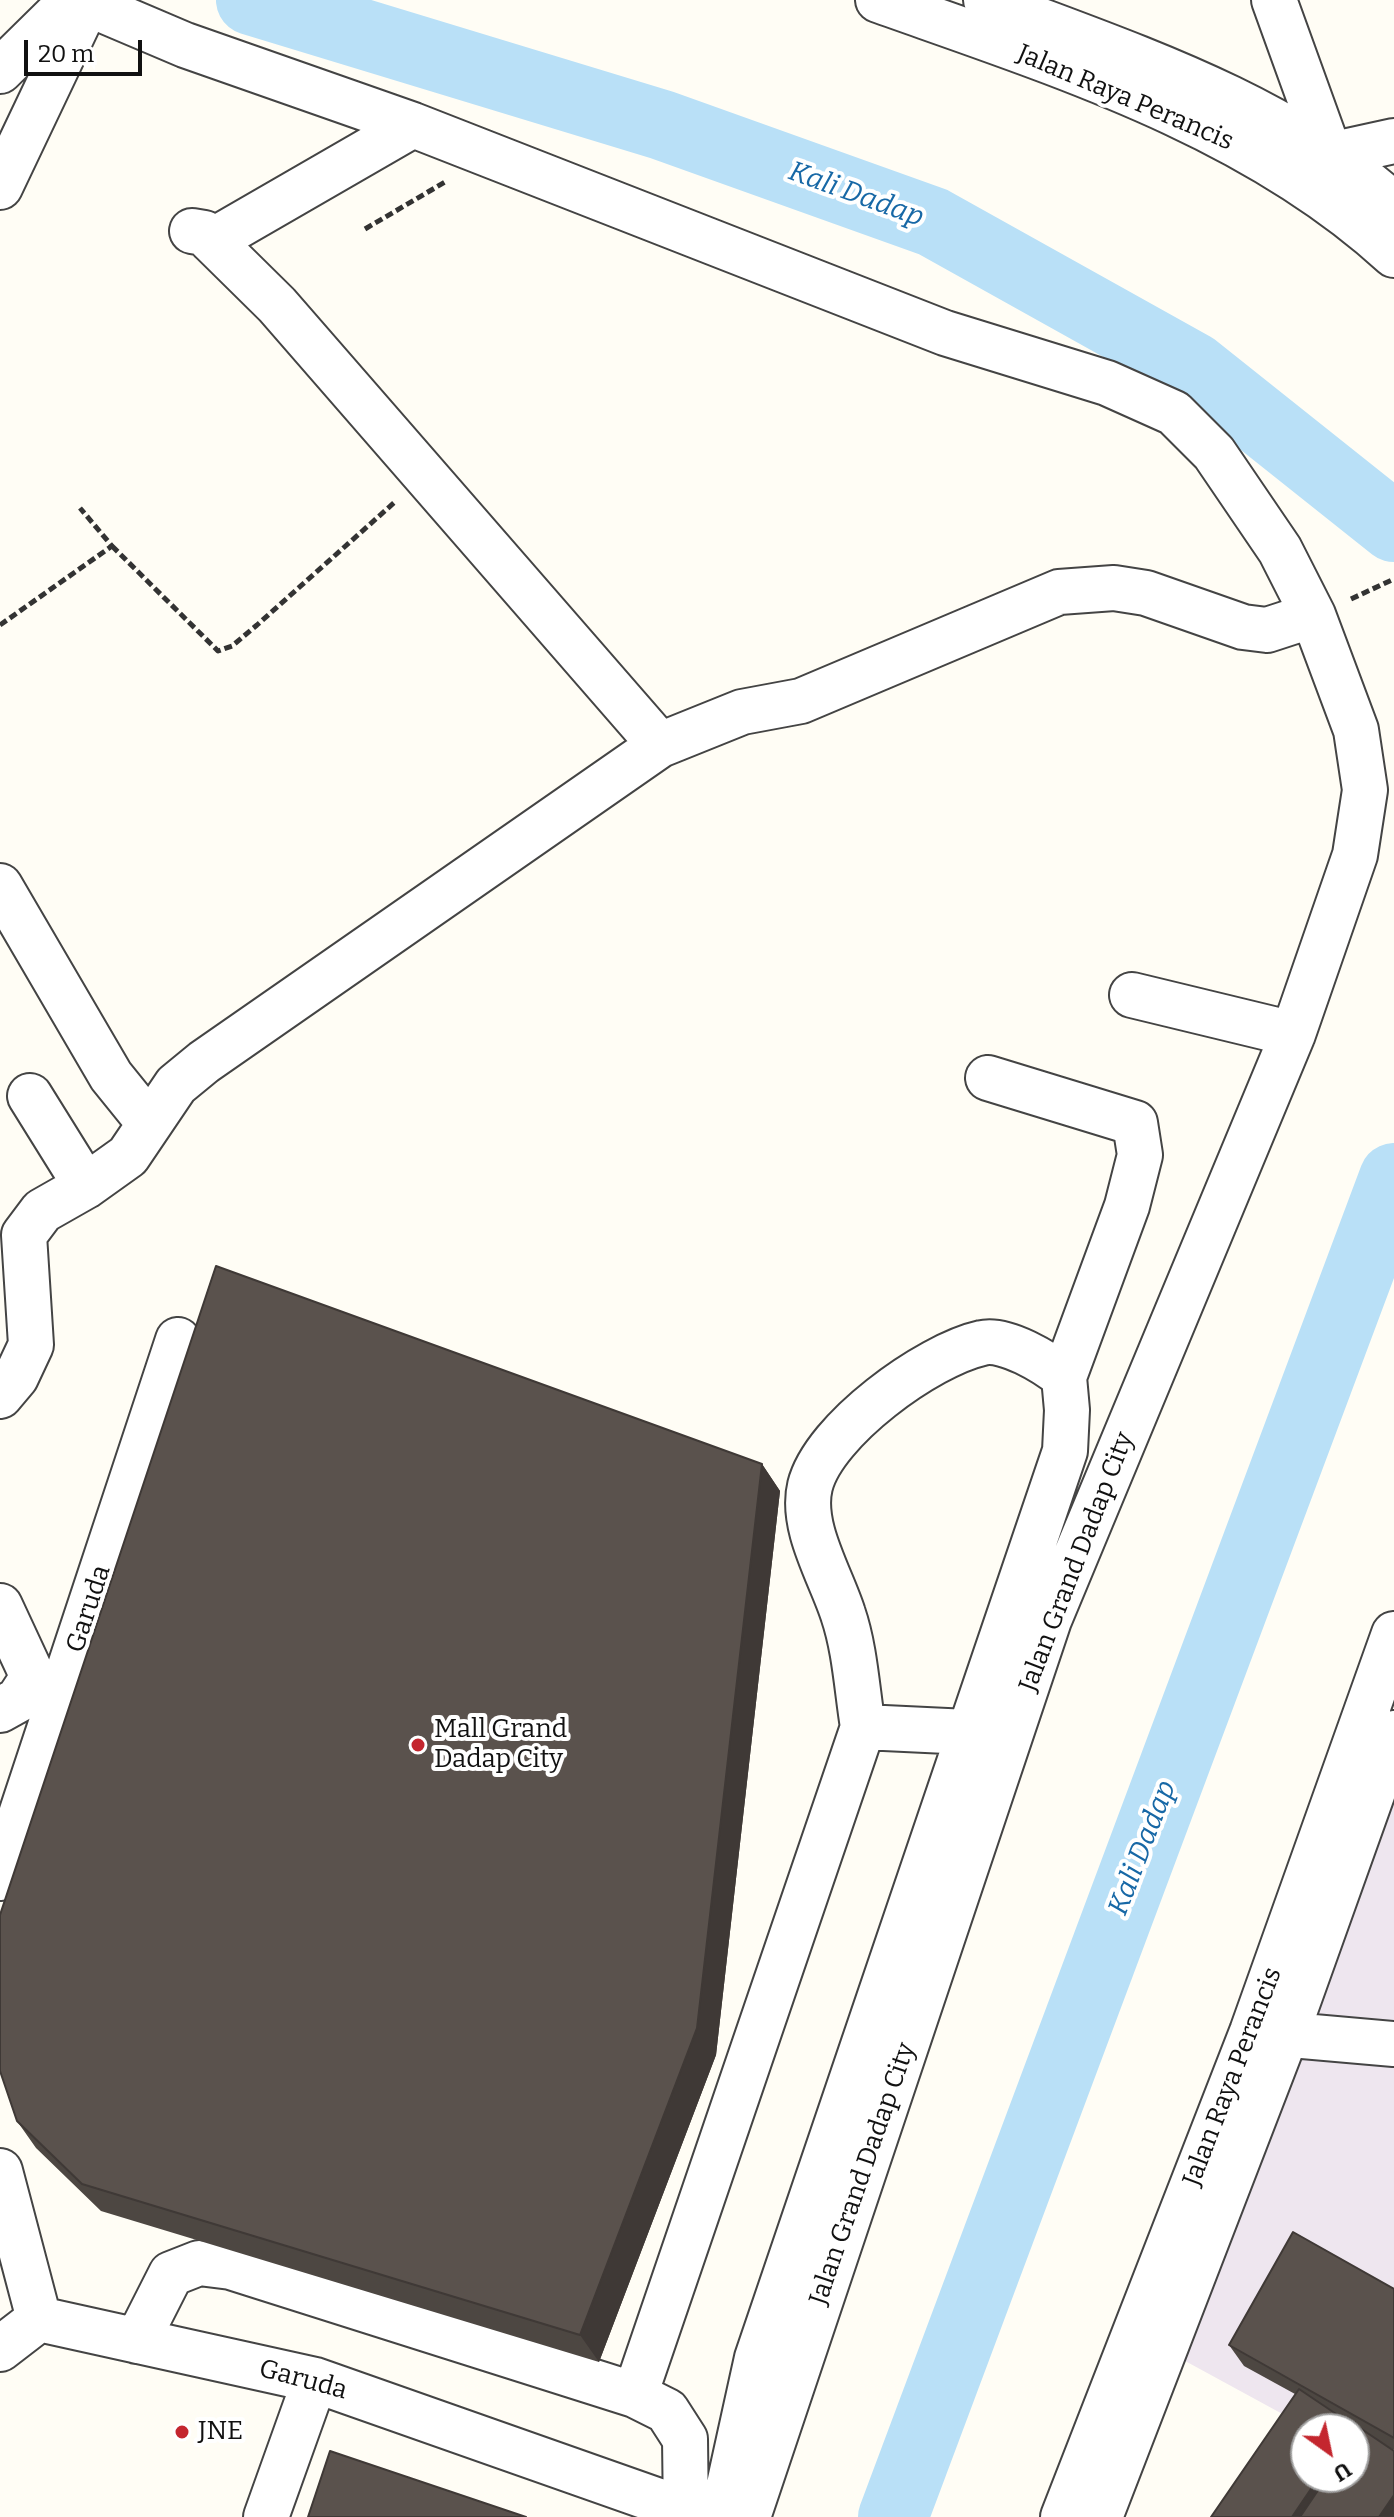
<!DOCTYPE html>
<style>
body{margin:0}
#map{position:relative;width:1394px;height:2517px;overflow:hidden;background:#fffdf5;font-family:Bitter,serif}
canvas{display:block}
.north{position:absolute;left:1290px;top:2413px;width:80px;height:80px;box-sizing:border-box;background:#fff;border:2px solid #a0a0a0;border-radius:50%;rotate:147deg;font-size:22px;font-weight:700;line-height:32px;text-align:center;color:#111}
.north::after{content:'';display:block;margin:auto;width:28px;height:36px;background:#c4262e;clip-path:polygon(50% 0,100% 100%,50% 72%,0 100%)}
.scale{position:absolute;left:24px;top:40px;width:118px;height:36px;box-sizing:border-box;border:4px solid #111;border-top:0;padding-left:10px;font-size:24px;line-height:28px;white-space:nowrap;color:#111;-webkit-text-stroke:6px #fff;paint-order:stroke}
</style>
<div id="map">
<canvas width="1394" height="2517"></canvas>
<div class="north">U</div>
<div class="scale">20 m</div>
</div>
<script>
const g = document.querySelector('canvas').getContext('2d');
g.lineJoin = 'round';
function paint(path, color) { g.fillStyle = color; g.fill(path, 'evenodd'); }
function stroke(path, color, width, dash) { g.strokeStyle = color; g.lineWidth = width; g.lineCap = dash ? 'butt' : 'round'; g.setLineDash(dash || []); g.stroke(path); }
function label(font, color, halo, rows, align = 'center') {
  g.font = font + ' Bitter,serif'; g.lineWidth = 8; g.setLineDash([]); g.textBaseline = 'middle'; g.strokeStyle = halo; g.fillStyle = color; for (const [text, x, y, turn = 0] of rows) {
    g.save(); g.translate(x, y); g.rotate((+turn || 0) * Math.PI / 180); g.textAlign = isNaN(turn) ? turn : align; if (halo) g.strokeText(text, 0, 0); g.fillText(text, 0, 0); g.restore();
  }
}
paint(new Path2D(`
 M1394,1775V2475L1354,2429H1310L1176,2356Z`), '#eee6ef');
stroke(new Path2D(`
 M251,0L662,125L933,222L1193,367L1394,527
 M893,2517L1394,1178`), '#b9e0f7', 70);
const minor = new Path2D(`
 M79,0L185,45L413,125L945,333L1107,383L1174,413L1214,453L1280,550L1313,615L1356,730L1365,790L1355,855L1293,1034L1049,1620L748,2517
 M878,0C1058,64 1251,124 1394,255
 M986,0C1126,54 1281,102 1394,205
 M1274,0L1330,155
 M0,71L72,0
 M1316,167L1330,155L1394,141
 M0,187L87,4
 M192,231L204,233L277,305L660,745
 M212,241L413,125
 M0,886L111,1076L149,1123
 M1132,995L1293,1034
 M988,1078L1135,1123L1140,1155L1127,1206L1064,1377
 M30,1096L86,1186
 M0,1396L16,1377L31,1345L24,1235L42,1211L86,1186L128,1156L176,1085L204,1062L660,745L742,712L801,701L1059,592L1114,588L1146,593L1243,627L1267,630L1313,615
 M0,1606L33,1677L18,1700L0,1710
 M863,1727L968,1732
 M0,1878L178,1340
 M1257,2032L1394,2044
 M0,2171L39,2319
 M39,2319L315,2380L704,2517
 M137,2341L171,2274L199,2263L231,2267L635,2395L667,2411L685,2439L686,2517
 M0,2349L39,2319
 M635,2395L863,1727C857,1690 855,1649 843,1614C831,1576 800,1527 810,1486C824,1430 928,1355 982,1343C1005,1337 1047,1363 1064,1377L1067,1410L1065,1451L757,2358L722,2517
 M266,2517L315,2380
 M1063,2517L1252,2032L1394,1634
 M1100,2517L1286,2035L1394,1733`);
stroke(minor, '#444', 48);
stroke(new Path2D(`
 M365,229L445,182
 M112,546L218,651L232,646L257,625L396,501
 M1351,599L1394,579
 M0,625L112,546L80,508`), '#333', 5, [8, 4]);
stroke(minor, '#fff', 44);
paint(new Path2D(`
 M762,1464L780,1491L716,2055L599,2362L101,2211L36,2148L17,2121Z
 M1394,2289V2450L1386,2446L1394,2517L1295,2394L1244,2366L1229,2345Z`), '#4d4742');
paint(new Path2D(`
 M762,1464L780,1491L716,2055L599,2362L580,2335Z
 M1354,2426L1368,2447L1354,2468V2429H1351Z
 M1319,2477H1348L1321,2517H1292Z
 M1394,2495V2517H1379Z`), '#3f3936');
const building = new Path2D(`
 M216,1266L762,1464L697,2028L580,2335L82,2184L17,2121L0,2071V1915Z
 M1293,2232L1394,2289V2438L1229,2345Z
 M1299,2389L1354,2426L1351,2429H1306V2477H1319L1292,2517H1211Z
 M1360,2428L1394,2451V2495L1379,2517H1300L1327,2477H1354V2437Z
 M330,2451L526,2517H308Z`);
paint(building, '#5a524d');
stroke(building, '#3f3936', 2);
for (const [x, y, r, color] of [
 [418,1745,8,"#c4262e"],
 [182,2432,8,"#c4262e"]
]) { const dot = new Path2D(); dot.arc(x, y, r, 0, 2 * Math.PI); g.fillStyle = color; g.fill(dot); stroke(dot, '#fff', 3); }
label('26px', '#111', '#fff', [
 ["Jalan Raya Perancis",1125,98,23],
 ["Jalan Grand Dadap City",1077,1562,-69],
 ["Garuda",89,1609,-72],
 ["Jalan Raya Perancis",1233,2077,-69],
 ["Jalan Grand Dadap City",863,2174,-71],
 ["Garuda",303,2380,15]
]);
label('26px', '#111', '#fff', [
 ["Mall Grand",434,1730],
 ["Dadap City",434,1760],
 ["JNE",198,2432]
], 'left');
label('italic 28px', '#1768a6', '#fff', [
 ["Kali Dadap",856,195,20],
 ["Kali Dadap",1143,1848,-69]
]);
</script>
